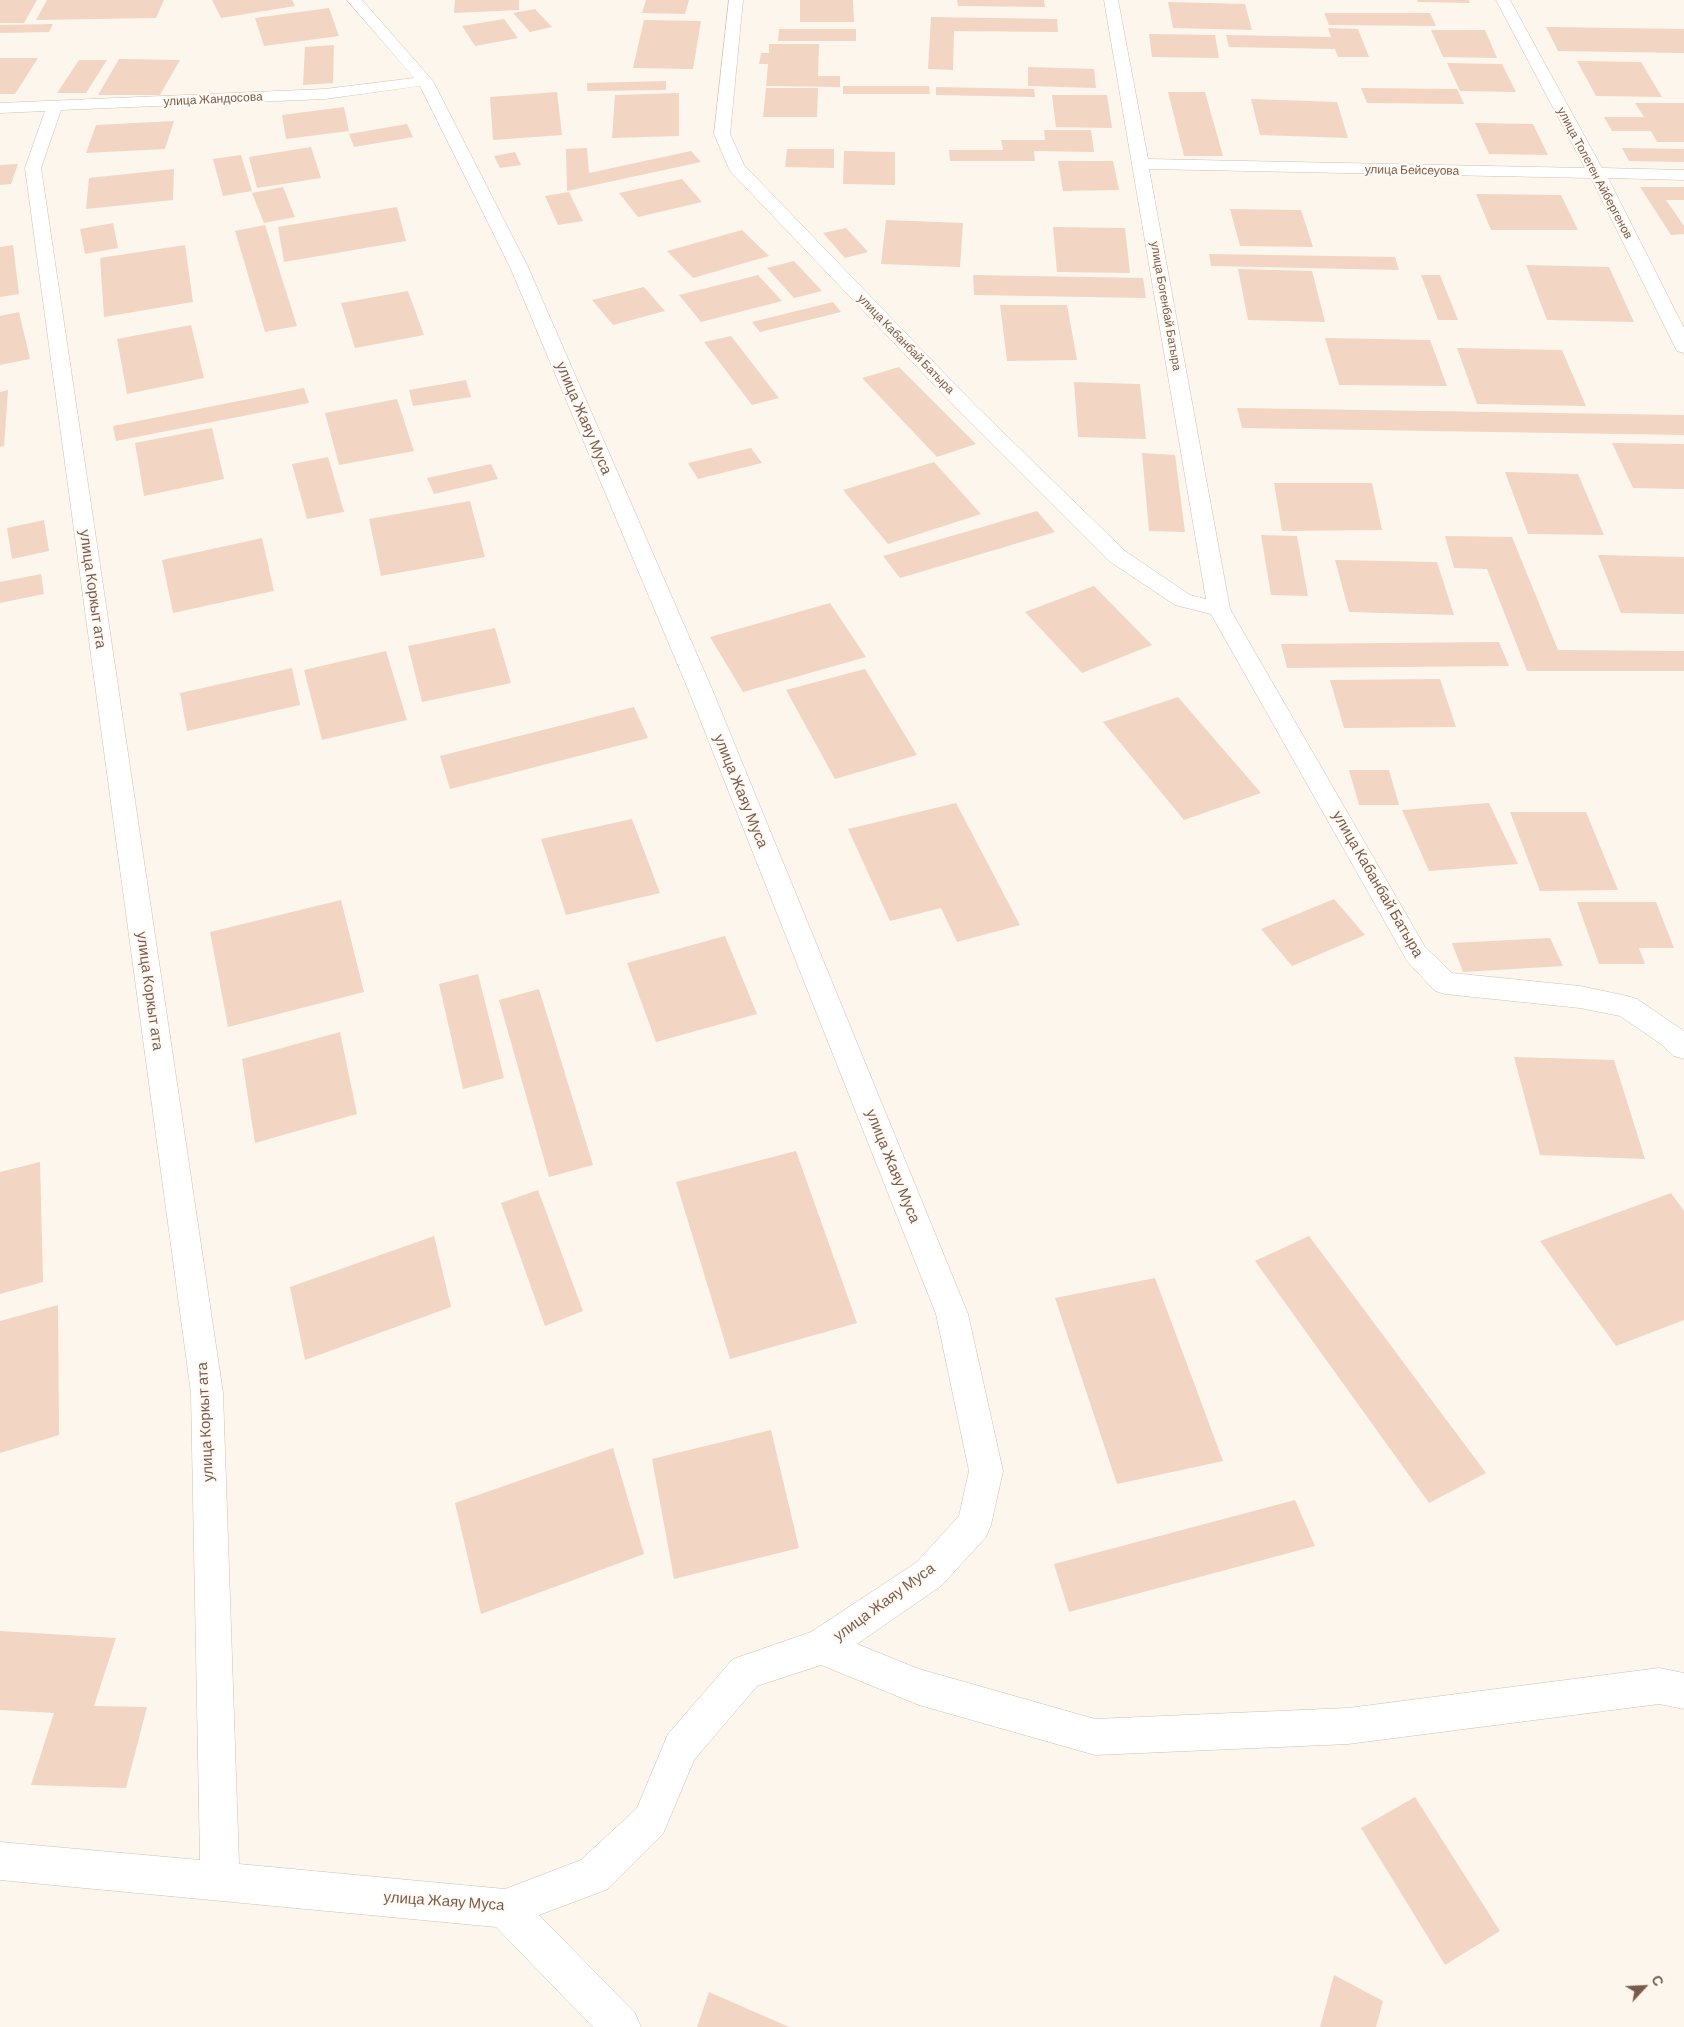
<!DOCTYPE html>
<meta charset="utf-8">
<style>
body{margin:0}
#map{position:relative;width:1684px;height:2027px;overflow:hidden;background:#fdf6ec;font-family:Barlow,sans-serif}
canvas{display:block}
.north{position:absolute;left:1619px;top:1962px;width:50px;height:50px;-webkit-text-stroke:4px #fffaf3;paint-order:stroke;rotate:65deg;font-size:14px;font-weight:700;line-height:20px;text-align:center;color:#7a5c4d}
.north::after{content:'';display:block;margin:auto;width:18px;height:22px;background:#7a5c4d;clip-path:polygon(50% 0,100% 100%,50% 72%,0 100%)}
</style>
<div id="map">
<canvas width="1684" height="2027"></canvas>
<div class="north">С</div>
</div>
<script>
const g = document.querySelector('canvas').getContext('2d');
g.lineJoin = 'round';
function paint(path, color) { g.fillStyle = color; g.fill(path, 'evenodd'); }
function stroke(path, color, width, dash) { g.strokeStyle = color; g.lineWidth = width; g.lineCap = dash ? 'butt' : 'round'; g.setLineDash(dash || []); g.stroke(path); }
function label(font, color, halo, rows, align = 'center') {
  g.font = font + ' Barlow,sans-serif'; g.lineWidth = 4.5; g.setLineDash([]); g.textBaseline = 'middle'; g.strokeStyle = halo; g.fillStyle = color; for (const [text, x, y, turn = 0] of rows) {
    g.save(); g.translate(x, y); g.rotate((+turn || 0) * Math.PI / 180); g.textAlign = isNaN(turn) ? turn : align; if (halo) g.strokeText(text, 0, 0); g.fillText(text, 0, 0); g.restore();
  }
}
paint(new Path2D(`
 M0,0H37L24,23H0Z
 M47,0H164L156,18L36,20Z
 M212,0H292L295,6L221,18Z
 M455,0H519V10L454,13Z
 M646,0H689L685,14L642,13Z
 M800,0H853L854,22H800Z
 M957,0H1044L1045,7L958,6Z
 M1417,0H1469L1470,3L1418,2Z
 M1168,2L1245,4L1252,30L1173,28Z
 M329,8L339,36L264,46L255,18Z
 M535,9L552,27L530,32L513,13Z
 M1324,13H1430L1436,26L1329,25Z
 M931,17L1057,19L1058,32L954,31L953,70L928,69Z
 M504,19L518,38L475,46L462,26Z
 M644,20L701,21L693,69L633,68Z
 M53,24L49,32L0,33V25Z
 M1546,27L1684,29V53L1558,51Z
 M1328,28L1358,29L1369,57H1338L1335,49L1229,47L1226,35L1331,37Z
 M779,29H856V41H778Z
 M1431,30H1485L1497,58L1443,57Z
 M1149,34L1215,35L1219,58L1152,57Z
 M769,44H819L818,76H840V87L766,86L768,64H759L761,53H769Z
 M334,45L333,83L303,85L305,47Z
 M0,58H38L15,94H0Z
 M119,59L180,60L160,95H98Z
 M79,60H107L86,93H57Z
 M1577,61L1641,62L1662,97L1596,96Z
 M1447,63L1502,64L1516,92L1460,91Z
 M1028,67L1094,69L1096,88L1028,86Z
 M666,81V90L587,91V83Z
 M843,86H929L930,94H843Z
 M936,87L1034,89L1035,97L936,95Z
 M766,88H818L817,117H763Z
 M1361,88L1457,89L1464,104L1367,103Z
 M557,92L562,135L493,140L490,97Z
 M1168,92H1205L1223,156H1184Z
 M679,93V136L612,138L615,95Z
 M1052,95H1107L1112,128L1056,127Z
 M1251,99L1337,102L1348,138L1260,135Z
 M1635,103H1684V142H1657L1651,131H1612L1604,117H1644Z
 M344,107L349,131L286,139L282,115Z
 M174,121L165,149L86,153L96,125Z
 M1475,123L1533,124L1548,155L1489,154Z
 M407,124L413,137L354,147L349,134Z
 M1044,130H1091L1094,152L1034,151L1035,161H950L949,150H1003L1001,140H1045Z
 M311,147L321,178L257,188L249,157Z
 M587,148L589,173L691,151L701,162L567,191L566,149Z
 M1622,148L1684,149V162L1629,161Z
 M787,149H834V168L785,167Z
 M844,151L895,152V185L843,184Z
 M515,152L521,165L500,168L494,156Z
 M241,155L252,191L223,196L213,159Z
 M1058,161H1113L1119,190L1063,191Z
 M18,164L11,184L0,185V165Z
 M174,169L173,200L86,209L89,178Z
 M682,179L702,202L638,217L619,193Z
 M283,187L295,217L264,223L252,193Z
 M1640,187H1684V200H1666L1684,226V234L1671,235Z
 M569,192L583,221L558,225L545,196Z
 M1476,194L1561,195L1578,230H1491Z
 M397,207L406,241L284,262L278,227Z
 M1230,209L1301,210L1313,247L1240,246Z
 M886,220L963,223L960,267L881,264Z
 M113,223L118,248L85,254L80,229Z
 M265,225L297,326L265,332L235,231Z
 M1053,227L1125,228L1130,273L1057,272Z
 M846,228L868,252L845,258L823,233Z
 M742,230L769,256L693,278L667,251Z
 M13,245L19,294L0,297V247Z
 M185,245L193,302L104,317L100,258Z
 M1209,254L1395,257L1399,270L1211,266Z
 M794,261L822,291L794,298L767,268Z
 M1526,265L1609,267L1634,322L1547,320Z
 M1238,269L1312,271L1325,322L1248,320Z
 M758,275L782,301L701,322L679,295Z
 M973,275L1143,278L1146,298L974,295Z
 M1421,275H1440L1458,320H1438Z
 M644,287L665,311L613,325L592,300Z
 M408,291L424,335L355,348L341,303Z
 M833,302L841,312L760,332L752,322Z
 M1000,305H1067L1077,360L1007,361Z
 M19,312L30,359L0,365V316Z
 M191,325L204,378L127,394L117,339Z
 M731,336L779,398L752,405L704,342Z
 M1325,338L1430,340L1447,386L1339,385Z
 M1457,348L1562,350L1586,406L1477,404Z
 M899,367L976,444L937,457L862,378Z
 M466,380L471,397L413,406L409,390Z
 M1074,382L1140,384L1146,439L1078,437Z
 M304,388L309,403L116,441L113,426Z
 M8,390L4,446L0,447V392Z
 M397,399L414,451L339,465L325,413Z
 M1237,408L1684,415V435L1242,428Z
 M212,428L224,479L144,496L135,443Z
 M1612,443L1684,444V489L1633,488Z
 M751,448L762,463L698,479L688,463Z
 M1142,453L1175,455L1185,532L1149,531Z
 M328,457L344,512L307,519L292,464Z
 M934,462L981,514L888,544L843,490Z
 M491,464L498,479L434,494L427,478Z
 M1505,472L1578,474L1604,535L1528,534Z
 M1274,483H1372L1382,530L1282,531Z
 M470,501L485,557L381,576L369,519Z
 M1037,511L1055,532L900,578L883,556Z
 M44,520L49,551L12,559L7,528Z
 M1261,535L1297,536L1308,596L1271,595Z
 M1445,536L1512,537L1558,650L1684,651V671H1527L1487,569L1454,568Z
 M262,538L274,591L173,613L162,560Z
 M1598,555L1684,557V614L1621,613Z
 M1335,560L1437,562L1454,615L1349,612Z
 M41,574L44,594L0,603V582Z
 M1094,586L1152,645L1082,673L1025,612Z
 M830,603L866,657L743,692L710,637Z
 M495,628L511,683L422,702L408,646Z
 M1499,642L1509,666L1287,668L1281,644Z
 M386,651L407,720L322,740L304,670Z
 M292,668L300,705L187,731L180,693Z
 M865,669L917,755L835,779L786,690Z
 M1440,679L1456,727L1344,728L1330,680Z
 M1178,697L1261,793L1184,820L1103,722Z
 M634,707L648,738L450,789L440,756Z
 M1349,770H1389L1399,805H1359Z
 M956,803L1020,925L957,942L941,908L890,921L848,829Z
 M1489,803L1518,864L1429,871L1402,810Z
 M1510,812H1586L1618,890L1540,891Z
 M632,819L660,893L566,915L541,839Z
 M1334,899L1365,935L1292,966L1261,929Z
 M341,900L364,992L228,1027L210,932Z
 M1577,902H1656L1674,948H1639L1645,964H1599Z
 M725,936L757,1014L656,1042L627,963Z
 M1550,938L1563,966L1463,972L1452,943Z
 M478,974L504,1078L463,1089L439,984Z
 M539,989L593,1165L549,1177L499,1000Z
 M340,1032L357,1114L255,1143L242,1059Z
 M1514,1057L1614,1060L1645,1159L1540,1155Z
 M796,1151L857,1323L730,1359L676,1182Z
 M40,1162L43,1282L0,1294V1172Z
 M538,1190L583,1311L545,1326L501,1203Z
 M1671,1193L1684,1211V1320L1616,1346L1540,1241Z
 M434,1236L451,1307L305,1360L290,1287Z
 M1309,1236L1486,1473L1429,1503L1255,1261Z
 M1155,1278L1223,1461L1117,1484L1055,1298Z
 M58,1305L59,1435L0,1453V1321Z
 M771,1430L799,1548L674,1579L652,1459Z
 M613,1448L644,1554L481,1614L455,1503Z
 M1295,1500L1315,1546L1069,1612L1054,1564Z
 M0,1631L116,1638L94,1706L147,1707L126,1788L31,1785L54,1713L0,1710Z
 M1415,1797L1500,1931L1445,1965L1361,1828Z
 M1334,1975L1383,2001L1376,2027H1320Z
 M709,1992L789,2027H697Z`), '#f3d5c3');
const minor = new Path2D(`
 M347,0H362L433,81L528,267L712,689L968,1314L1003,1471L991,1525L986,1537L941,1586L857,1644L919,1669L1095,1719L1348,1708L1659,1668L1684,1673V1709L1659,1704L1348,1744L1095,1755L919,1705L821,1665L757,1686L694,1760L663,1834L608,1889L539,1915L635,2013L641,2027H593L496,1927L0,1880V1842L200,1860L191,1393L25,168L45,111L0,113V103L325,89L414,78ZM420,86L510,267L688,689L936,1314L969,1471L959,1516L917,1562L811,1632L733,1659L668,1734L637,1808L581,1860L505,1889L239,1864L223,1393L41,168L61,110L325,99Z
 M729,0H743L730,134L744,165L974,404L1125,551L1190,595L1206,599L1104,0H1118L1148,159L1585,168L1496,0H1510L1602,168L1684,170V180L1608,178L1684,328V353L1677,351L1675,347L1591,178L1149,169L1230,609L1425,947L1452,973L1580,986L1627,996L1637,999L1684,1031V1059L1674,1056L1661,1044L1620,1016L1580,1008L1445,994L1435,991L1407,961L1211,614L1175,605L1109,561L960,412L730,171L714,134Z`);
stroke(minor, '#d1beb0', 1);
paint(minor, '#fff');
label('12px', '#7a5c4d', '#fffaf3', [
 ["улица Жандосова",213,99,-3],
 ["улица Бейсеуова",1412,170,1],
 ["улица Толеген Айбергенов",1595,173,62],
 ["улица Богенбай Батыра",1166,306,80],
 ["улица Кабанбай Батыра",906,344,46]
]);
label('15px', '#7a5c4d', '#fffaf3', [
 ["улица Жаяу Муса",584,418,67],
 ["улица Коркыт ата",93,589,82],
 ["улица Жаяу Муса",741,791,68],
 ["улица Кабанбай Батыра",1378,884,60],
 ["улица Коркыт ата",150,991,82],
 ["улица Жаяу Муса",893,1166,68],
 ["улица Коркыт ата",205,1422,-93],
 ["улица Жаяу Муса",884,1602,-36],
 ["улица Жаяу Муса",444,1901,4]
]);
</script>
